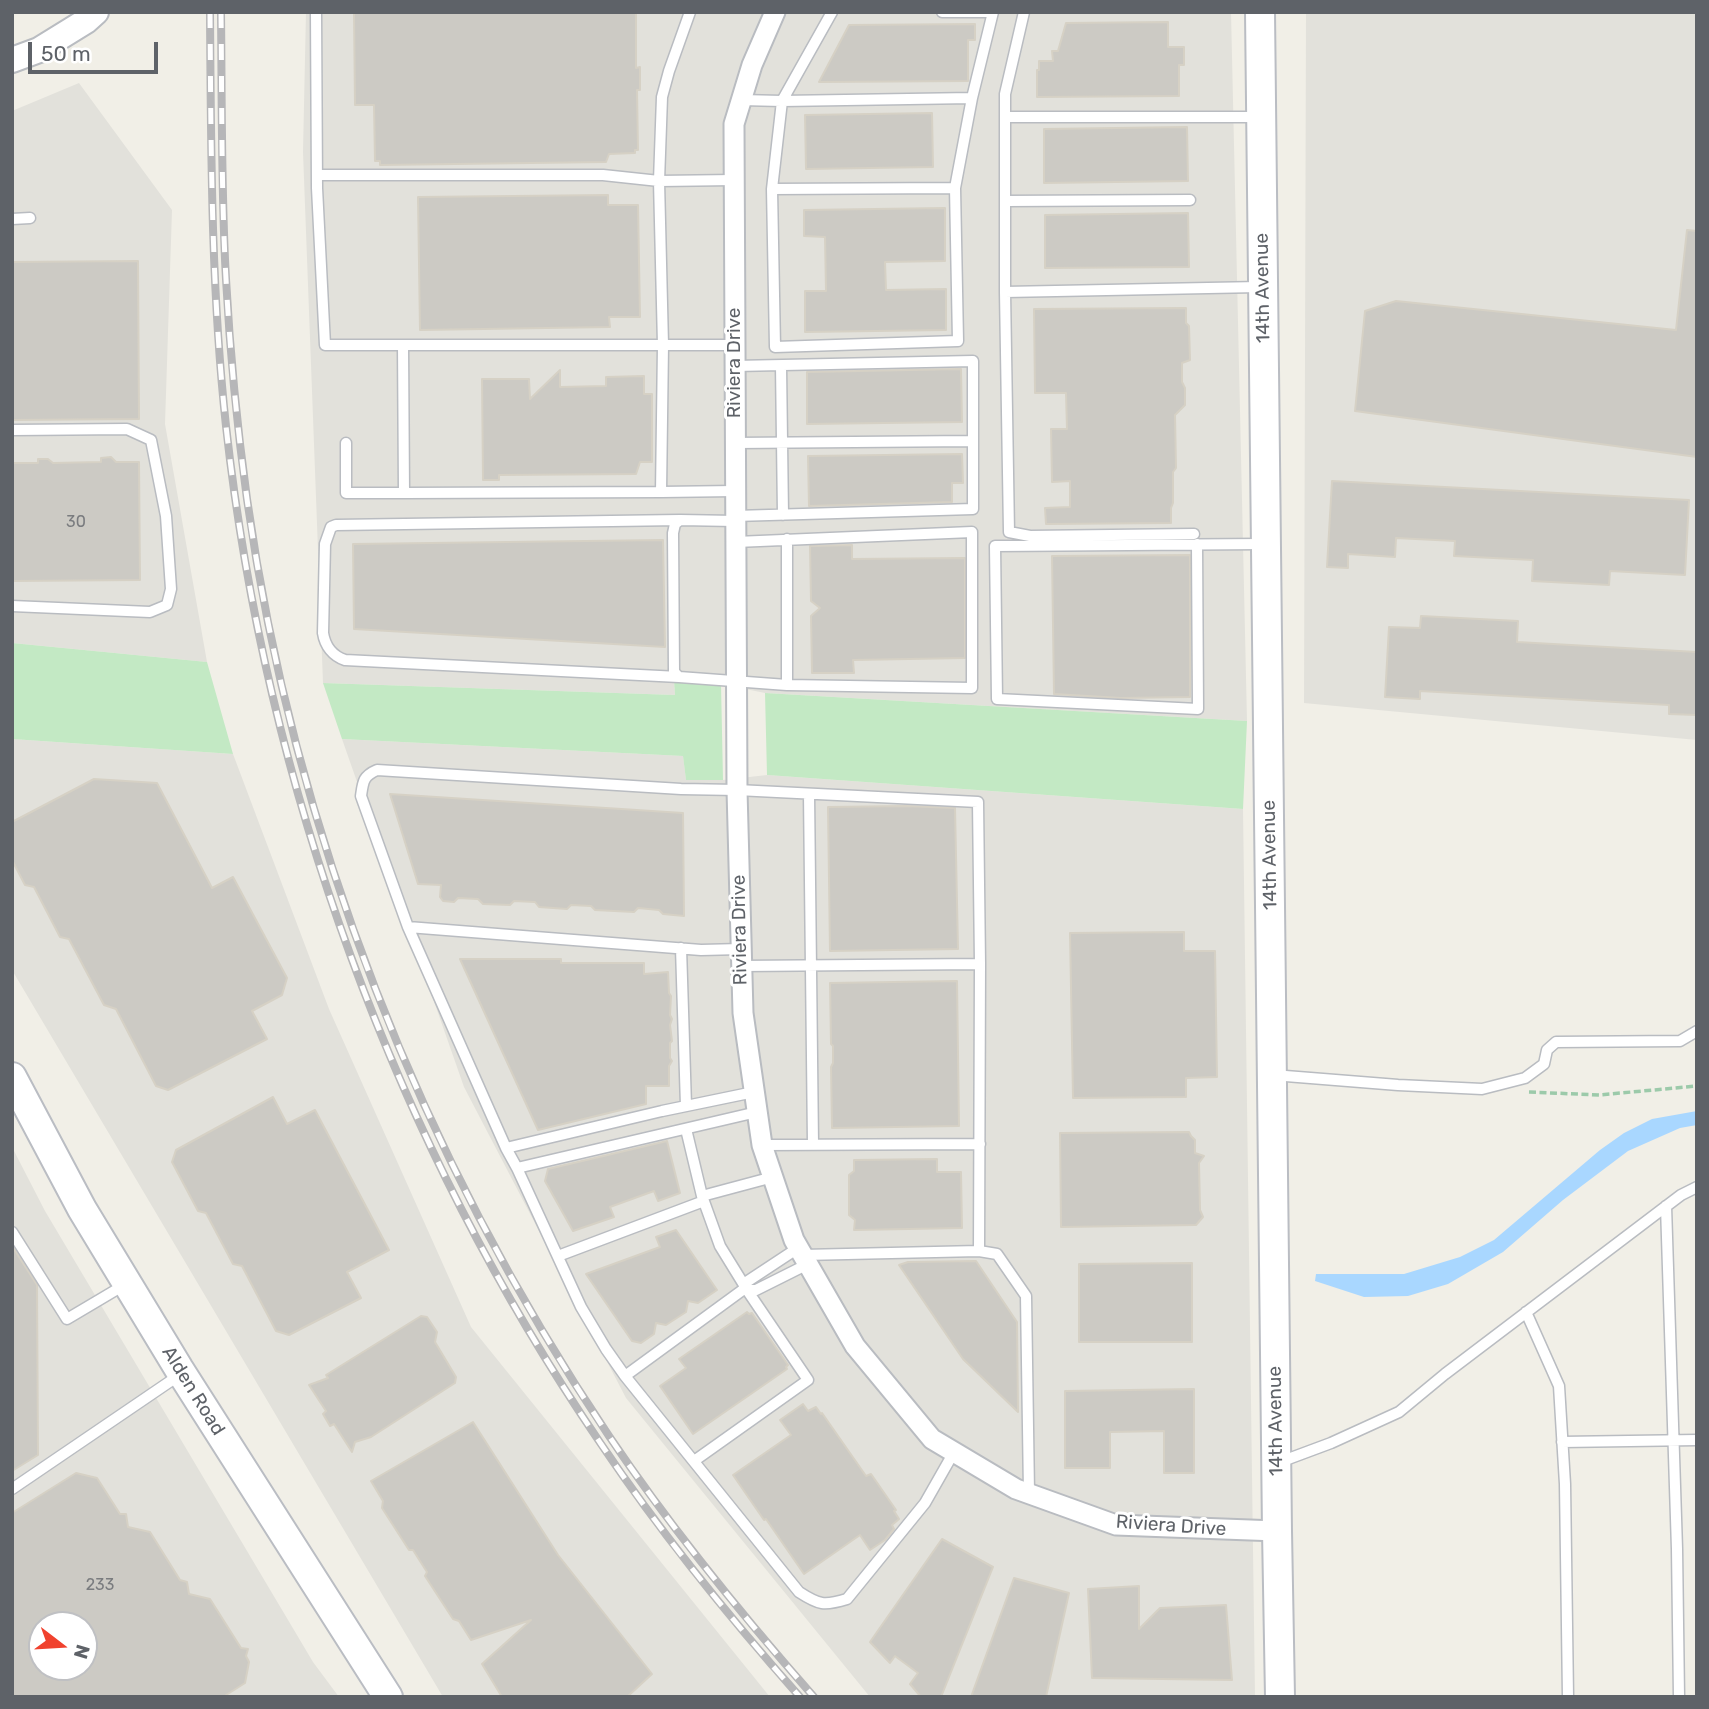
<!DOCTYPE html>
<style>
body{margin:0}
#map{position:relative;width:1709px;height:1709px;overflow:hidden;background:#f1efe7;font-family:Rubik,sans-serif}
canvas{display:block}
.frame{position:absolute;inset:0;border:14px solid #5e6268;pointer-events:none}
.north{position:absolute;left:28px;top:1611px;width:70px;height:70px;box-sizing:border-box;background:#fff;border:2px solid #bfc0c3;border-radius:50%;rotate:107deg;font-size:19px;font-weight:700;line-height:28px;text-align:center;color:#5e6268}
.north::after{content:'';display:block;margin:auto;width:24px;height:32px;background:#f0422e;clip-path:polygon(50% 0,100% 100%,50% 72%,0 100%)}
.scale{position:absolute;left:28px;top:42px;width:130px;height:32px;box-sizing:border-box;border:4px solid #5e6268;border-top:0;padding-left:9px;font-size:21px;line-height:24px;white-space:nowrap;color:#5e6268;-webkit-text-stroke:5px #fff;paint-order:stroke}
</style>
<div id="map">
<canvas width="1709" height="1709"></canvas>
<div class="frame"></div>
<div class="north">N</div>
<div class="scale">50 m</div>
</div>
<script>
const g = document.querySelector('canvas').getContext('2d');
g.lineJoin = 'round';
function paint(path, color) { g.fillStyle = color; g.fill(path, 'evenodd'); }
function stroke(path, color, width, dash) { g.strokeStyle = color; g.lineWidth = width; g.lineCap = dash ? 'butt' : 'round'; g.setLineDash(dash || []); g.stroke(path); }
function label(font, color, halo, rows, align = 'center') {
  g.font = font + ' Rubik,sans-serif'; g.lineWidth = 6; g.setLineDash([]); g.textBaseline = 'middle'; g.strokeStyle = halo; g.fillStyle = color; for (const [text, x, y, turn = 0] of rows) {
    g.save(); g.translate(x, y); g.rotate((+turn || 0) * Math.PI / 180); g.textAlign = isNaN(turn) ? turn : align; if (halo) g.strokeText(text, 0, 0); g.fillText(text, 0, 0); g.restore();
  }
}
paint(new Path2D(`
 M306,12H1231L1247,721L765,693L721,684L674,681L675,695L323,683L303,152Z
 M1306,12H1697V740L1304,703Z
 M79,83L172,210L165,424L207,662L12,643V111Z
 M12,739L233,754L329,1009L471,1327L770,1697H443L12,970Z
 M342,739L683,756L686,780H723L767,775L1243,809L1255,1697H870L626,1398L464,1087Z
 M12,1147L45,1211L313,1662L339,1697H12ZM42,1625H84V1667H42Z`), '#e2e1db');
paint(new Path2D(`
 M12,643L207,662L233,754L12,739Z
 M674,681L721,684L723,780H686L683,756L342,739L323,683L675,695Z
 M765,693L1247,721L1243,809L767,775Z`), '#c3e9c4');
paint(new Path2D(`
 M1697,1111V1125L1680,1128L1628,1151L1563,1200L1503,1252L1448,1284L1408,1296L1364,1297L1315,1281L1316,1274H1404L1460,1257L1494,1240L1600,1150L1624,1133L1652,1119Z`), '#a9d7ff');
const building = new Path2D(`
 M354,12H636V68L640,67V90H637L638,150H635V153L609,154L606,162L380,165V161H375L374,105H355Z
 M1168,22V47H1184V65H1179V96L1037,97V70H1039V61H1053L1052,51H1058L1066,23Z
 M975,24V40H968V81L819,82L849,25Z
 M932,113L933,167L806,169L805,115Z
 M1187,127L1188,181L1044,183V129Z
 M608,195V205H638L640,317H609L610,327L420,330L418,197Z
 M945,208V261L885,262L886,290L946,289V330L805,332V291H826L825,237L804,236V210Z
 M1188,213L1189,267L1045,268V215Z
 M1687,230L1697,231V457L1355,411L1365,311L1396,301L1676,330Z
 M138,261L139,419L12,420V262Z
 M1186,308V323L1189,326L1190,360L1182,363V382L1185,388V405L1175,415L1176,468L1173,472V503L1171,508V523L1046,524L1045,508L1070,507V481L1052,482L1051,429H1067L1066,393H1035L1034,309Z
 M961,369L962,422L807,424V372Z
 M560,370V387L606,386V377L644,376V394H652V462H640L636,474L499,475V480H483L482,379H529L530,399Z
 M962,454L963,483H952V502L809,506L808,456Z
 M111,457L116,462H139L140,580L12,581V463H38V459H48L53,463L101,462V458Z
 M1332,481L1689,500L1685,575L1610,571L1609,585L1532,581L1533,560L1454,556L1455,541L1396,538L1395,557L1348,554V568L1327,567Z
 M663,540L665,647L354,629L353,544Z
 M852,545V559L965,558V658L853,660L854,673H812L811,616L820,608L811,601L810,546Z
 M1190,555V697L1121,698L1054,694L1052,556Z
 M1421,616L1518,621L1517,642L1697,652V715L1669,714V705L1420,691V699L1385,697L1389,627L1420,628Z
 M94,779L157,783L212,888L233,877L287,978L282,995L252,1011L267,1039L168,1090L156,1086L116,1009L104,1005L69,939L60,937L34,887L25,885L12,860V822Z
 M390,794L683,813L684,916L663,914L659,910L638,908L634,912L595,910L591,906L571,905L567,909L539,907L535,902L514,901L510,905L483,904L478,899L458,898L454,902L443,901L440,897L441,885L418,884Z
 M906,806L955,808L958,949L830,951L828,807Z
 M1184,932V951H1215L1217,1077L1186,1078V1097L1073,1098L1070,933Z
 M460,959H561V963H644V974L668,972L669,993L671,996L670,1015L672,1019L670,1025L672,1041L670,1043V1058L672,1061L669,1066V1086H646V1104L538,1130Z
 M957,981L959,1126L832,1128L831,1067L833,1063V1046L831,1044L830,983Z
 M273,1097L287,1124L315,1110L389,1250L347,1272L361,1298L289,1335L276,1331L242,1266L233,1264L206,1213L198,1211L172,1162L176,1150Z
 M1189,1132L1191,1136L1195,1140V1153L1204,1156L1199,1163L1200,1210L1203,1217L1196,1225L1061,1227L1060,1133Z
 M667,1141L680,1193L658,1201L654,1191L610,1207L614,1217L573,1231L545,1181L548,1169Z
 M937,1159V1172H961L962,1228L854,1230L855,1220L849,1215V1175L854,1171V1160Z
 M676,1230L717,1290L698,1303L688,1301L686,1312L666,1325L656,1323L654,1334L641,1343L632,1341L586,1274L660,1247L656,1237Z
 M12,1246L37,1285L38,1455L12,1471Z
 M976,1261L1017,1322L1018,1412L963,1359L899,1265L908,1262Z
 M1192,1263V1342H1079V1264Z
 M747,1312L749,1314L752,1313L788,1365L786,1367L787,1369L693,1434L660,1386L686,1368L679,1359Z
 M421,1316L427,1317L437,1332L435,1342L456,1377L455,1383L371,1437L355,1442L352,1452L334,1424L330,1426L323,1414L326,1411L309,1385L328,1378L326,1375Z
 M1194,1389V1473H1164V1431L1110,1432V1468H1065V1391Z
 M803,1404L808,1411L816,1407L821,1414L822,1413L866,1476L871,1474L896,1510L894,1511L899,1519L892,1525L894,1529L885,1540L870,1550L860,1535L804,1574L766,1519L764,1520L733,1475L791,1435L780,1420Z
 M473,1422L558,1555L652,1674L627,1697H502L482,1664L531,1620L471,1640L459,1621L453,1619L425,1576L427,1572L413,1550H409L382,1508L383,1501L371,1481Z
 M76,1473L97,1478L120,1514H126L128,1527L150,1532L180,1580L187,1582L189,1594L210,1599L241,1648L248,1649L246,1656L249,1662L245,1683L223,1697H12V1513ZM42,1625H84V1667H42Z
 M942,1539L993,1567L941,1697H921L910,1684L918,1673L895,1656L890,1663L870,1642Z
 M1014,1578L1069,1593L1046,1697H971Z
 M1139,1586V1629L1160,1608L1226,1605L1232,1680L1092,1678L1088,1589Z`);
paint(building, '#cccac4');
stroke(building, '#d6d1c5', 2);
const service = new Path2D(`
 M316,12L317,188L325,345H735
 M942,12H993
 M1024,12L1005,94V292L1009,532L1030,536L1194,534
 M972,98L782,101L772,189L775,347L958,341L955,188L972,98L993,12
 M741,100L782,101L832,12
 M1006,117H1257
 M317,175H603L659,181L734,180
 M772,189L955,188
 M1005,201L1190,200
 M12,219L30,218
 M1005,292L1259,287
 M403,345L404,493L661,492L663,345L659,181L662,97L669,71L690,12
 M735,366L973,361V509L735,516
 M781,366L783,515
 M12,430L127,429L151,440L166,516L171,589L167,605L150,612L12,606
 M346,443V493H404
 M735,443L973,441
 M661,492L735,491
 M735,521L680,520L675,524L673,533L674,672L679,677L787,685L972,688V532L736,542
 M787,539V685
 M1197,544L1198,709L997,699L995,546L1262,544
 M679,677L345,660C333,656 325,646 323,633L325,544L331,527L336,525L680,520
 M809,794L813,1144
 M408,927L506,1148L662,1111L754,1092
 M681,948L686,1106
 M741,949L701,950L408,927L361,796C363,782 363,776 377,770L681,789L737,790L978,802L980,964L979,1251
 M741,966L980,964
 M1273,1075L1398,1085L1482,1089L1525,1078L1544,1064L1547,1050L1556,1042L1680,1041L1697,1031
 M686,1129L702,1196L720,1246L744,1285V1289L747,1290L808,1380L694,1461
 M762,1145L980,1144
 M506,1148L517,1168L757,1112
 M517,1168L581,1307L606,1349L625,1376L799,1592C819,1605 824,1606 847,1599L925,1503L954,1452
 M702,1196L773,1177
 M1666,1206L1677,1549L1679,1697
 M12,1232L67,1319L126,1284
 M803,1255L979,1251L997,1254L1026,1296L1029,1493
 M558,1256L704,1201
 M744,1285L748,1281L798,1248
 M747,1290H756L808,1264
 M1526,1312L1559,1386L1565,1484L1568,1697
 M625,1376L744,1289
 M1562,1442L1697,1440
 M1280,1462L1331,1443L1399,1412L1445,1374L1681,1195L1697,1187
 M12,1489L181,1374`);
const minor = new Path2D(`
 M775,12L752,65L734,124L737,790L743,1013L762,1145L794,1240L855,1346L932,1439L1016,1489L1116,1525L1277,1531`);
const tertiary = new Path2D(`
 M12,60L39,50L86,21L96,12`);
const secondary = new Path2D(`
 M1260,12L1277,1531L1280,1697
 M12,1077L82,1209L179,1369L388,1697`);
stroke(service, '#b9bcc1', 13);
stroke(minor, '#b9bcc1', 23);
stroke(tertiary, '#b9bcc1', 28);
stroke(secondary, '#babdc3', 32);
stroke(new Path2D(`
 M1529,1092L1599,1095L1697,1086`), '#9ccaaa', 3.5, [7, 3.5]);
stroke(service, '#fff', 10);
stroke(minor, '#fff', 19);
stroke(tertiary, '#fff', 24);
stroke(secondary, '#fff', 28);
const rail = new Path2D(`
 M210,12C211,150 211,289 226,426C266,788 395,1142 601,1444C661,1533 728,1616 800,1697
 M221,12C222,101 221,191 226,279C230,353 237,426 247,499C294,834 421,1156 609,1436C671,1528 741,1614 814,1697`);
stroke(rail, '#b6b6b8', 8);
stroke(rail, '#fff', 5, [16]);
label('16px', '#7a7c7f', null, [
 ["30",76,522],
 ["233",100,1585]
]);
label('19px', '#5e6268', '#fff', [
 ["14th Avenue",1263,288,-91],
 ["Riviera Drive",735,363,-90],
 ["14th Avenue",1270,855,-91],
 ["Riviera Drive",740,930,-91],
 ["Alden Road",193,1391,58],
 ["14th Avenue",1276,1421,-91],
 ["Riviera Drive",1171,1526,4]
]);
</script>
